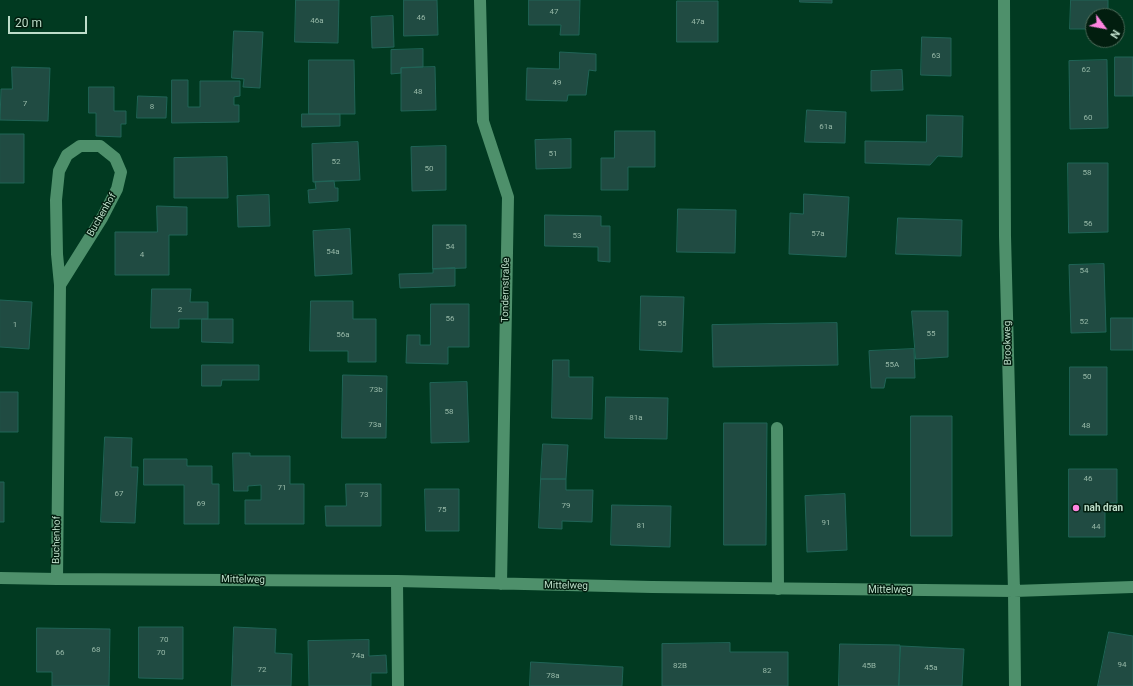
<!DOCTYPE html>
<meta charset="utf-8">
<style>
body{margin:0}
#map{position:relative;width:1133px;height:686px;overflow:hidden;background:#013a21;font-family:Roboto,sans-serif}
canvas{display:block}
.north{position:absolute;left:1085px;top:8px;width:40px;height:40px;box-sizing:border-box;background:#021e0f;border:1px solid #4d6a59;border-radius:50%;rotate:122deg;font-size:11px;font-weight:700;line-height:16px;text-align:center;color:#bdddc9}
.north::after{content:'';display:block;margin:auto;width:14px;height:18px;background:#fe85e0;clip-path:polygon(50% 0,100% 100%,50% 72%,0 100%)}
.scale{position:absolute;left:8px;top:16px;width:79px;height:18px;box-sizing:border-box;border:2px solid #bdddc9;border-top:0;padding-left:5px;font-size:12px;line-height:14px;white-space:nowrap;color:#bdddc9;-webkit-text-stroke:3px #021e0f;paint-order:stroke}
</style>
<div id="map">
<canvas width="1133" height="686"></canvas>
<div class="north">N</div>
<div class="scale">20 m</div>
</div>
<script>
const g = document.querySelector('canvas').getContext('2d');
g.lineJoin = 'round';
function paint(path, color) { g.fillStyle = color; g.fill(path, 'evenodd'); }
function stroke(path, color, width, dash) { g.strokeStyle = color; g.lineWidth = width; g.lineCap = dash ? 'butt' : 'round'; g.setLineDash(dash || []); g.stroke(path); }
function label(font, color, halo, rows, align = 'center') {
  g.font = font + ' Roboto,sans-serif'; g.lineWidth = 3; g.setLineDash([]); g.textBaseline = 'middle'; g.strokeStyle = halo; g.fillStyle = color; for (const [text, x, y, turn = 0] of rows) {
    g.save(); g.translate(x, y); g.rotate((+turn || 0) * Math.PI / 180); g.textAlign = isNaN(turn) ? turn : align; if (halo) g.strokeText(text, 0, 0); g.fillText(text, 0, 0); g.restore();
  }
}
const building = new Path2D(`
 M296,0H339L338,43L295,42Z
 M404,0H437L438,35L404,36Z
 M529,0H580L579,35H560L561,25H529Z
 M800,0H832V3L800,2Z
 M1071,0H1108V16H1093V29H1070Z
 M677,1H718V42H677Z
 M393,16L394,47L372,48L371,17Z
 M234,31L263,32L260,88L243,87L244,79L232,78Z
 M922,37L951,38V76L921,75Z
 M423,49V67L401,68V73L391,74V50Z
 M560,52L596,54V71L589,70L586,95H568L567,101L526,100L527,68L559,69Z
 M1115,57H1133V96H1115Z
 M309,60H354L355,114H309Z
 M1107,60L1108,128L1070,129L1069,61Z
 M12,67L50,68L48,121L0,120L1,89H12Z
 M435,67L436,110L401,111V68Z
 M902,70L903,90L871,91V71Z
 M172,80H188V107H200V81H240V96L234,97V105H239V122L172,123Z
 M89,87H114V111H126V124H121V137L96,136V113H89Z
 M138,96L167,97L166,118H137Z
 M807,110L846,112L845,143L805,142Z
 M302,114H340V126L302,127Z
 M927,115L963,116L962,157L938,156L930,165L865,163V141L926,142Z
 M615,131H655V167H628V190H601V158H614Z
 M0,134H24V183H0Z
 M571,139V168L536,169L535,140Z
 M358,142L360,180L313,182L312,144Z
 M446,146V190L412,191L411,147Z
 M227,157L228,198H174V158Z
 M1068,163H1108V232L1069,233Z
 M334,181L335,188H338V201L309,203L308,190L316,189L315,182Z
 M804,194L849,197L846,257L789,254L790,213L803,214Z
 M269,195L270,226L238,227L237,196Z
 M157,206L187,207V235H169V275H115V232H157Z
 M678,209L736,210L735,253L677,252Z
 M545,215L601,216V226H610V262L598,261V247L545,246Z
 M898,218L962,220L961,256L896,254Z
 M433,225H466V268L433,269Z
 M350,229L352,274L315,276L313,231Z
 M1104,264L1106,332L1071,333L1069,265Z
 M455,268V286L400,288L399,274L433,273V269Z
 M152,289H191L190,302H208V319H179V328H151Z
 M641,296L684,297L682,352L640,350Z
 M0,300L32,302L29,349L0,347Z
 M311,301H353V319H376V362H348V351H310Z
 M431,304H469V347H448V364L406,363L407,335H420V345H430Z
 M912,311H948V357L916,359Z
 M1111,318H1133V350H1111Z
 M202,319H233V343L202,342Z
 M837,323L838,365L713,367L712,325Z
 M914,349L915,378H886L884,388H871L869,351Z
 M553,360H569V377H593L592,419L552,418Z
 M202,365H259V380H222L221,386H202Z
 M1070,367H1107V435H1070Z
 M343,375L387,376L386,438H342Z
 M467,382L469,442L431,443L430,383Z
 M0,392H18V432H0Z
 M606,397L668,398L667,439L605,438Z
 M911,416H952V536H911Z
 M724,423H767L766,545H724Z
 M105,437L132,438L131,467H138L135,523L101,522Z
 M543,444L568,445L566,479H541Z
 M233,453H250V456H290V484H304V524H245V500H261V485L248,486V491H234Z
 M144,459H187V466H212V484H219V524H184V485H144Z
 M1069,469H1117V503H1105V537H1069Z
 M541,479H566V490H593L592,522L562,521V529L539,528Z
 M0,482H4V522H0Z
 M346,484H381V526H326L325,506H346Z
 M425,489H459V531H426Z
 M845,494L847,550L807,552L805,496Z
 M612,505L671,506L670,547L611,545Z
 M139,627H183V679L139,678Z
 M234,627L276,629L275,653L292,654L291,686H232Z
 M37,628L110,629L109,686H52V672H37Z
 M1109,632L1133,636V686H1098Z
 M369,640V656L386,655L387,673H371V686H309L308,641Z
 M730,643V652H788V686H662V644Z
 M840,644L900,645L899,686H839Z
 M901,646L964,649L962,686H899Z
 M531,662L623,667L622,686H530Z`);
paint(building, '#204b42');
stroke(building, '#206457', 1);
stroke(new Path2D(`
 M777,428L778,589
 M397,581L398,686`), '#4e906b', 12);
stroke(new Path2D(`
 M480,0L483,121L508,197L501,584
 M1004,0L1005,236L1014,591L1015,686
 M0,578L57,579L397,581L652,587L1014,591L1133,587
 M57,579L60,285L57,254L56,200L59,171L67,155L80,146H100L115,158L121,172L117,189L102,218L60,285`), '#4e906b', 12);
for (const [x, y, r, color] of [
 [1076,508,4,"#fe85e0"]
]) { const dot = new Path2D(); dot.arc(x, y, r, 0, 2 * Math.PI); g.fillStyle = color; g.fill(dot); stroke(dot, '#021e0f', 1.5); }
label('8px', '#96b8a7', null, [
 ["47",554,12],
 ["46",421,18],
 ["46a",317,21],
 ["47a",698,22],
 ["63",936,56],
 ["62",1086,70],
 ["49",557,83],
 ["48",418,92],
 ["7",25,104],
 ["8",152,107],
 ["60",1088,118],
 ["61a",826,127],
 ["51",553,154],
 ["52",336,162],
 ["50",429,169],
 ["58",1087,173],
 ["56",1088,224],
 ["57a",818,234],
 ["53",577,236],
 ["54",450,247],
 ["54a",333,252],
 ["4",142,255],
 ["54",1084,271],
 ["2",180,310],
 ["56",450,319],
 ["52",1084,322],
 ["55",662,324],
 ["1",15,325],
 ["55",931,334],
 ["56a",343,335],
 ["55A",892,365],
 ["50",1087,377],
 ["73b",376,390],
 ["58",449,412],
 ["81a",636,418],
 ["73a",375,425],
 ["48",1086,426],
 ["46",1088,479],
 ["71",282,488],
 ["67",119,494],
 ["73",364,495],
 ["69",201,504],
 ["79",566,506],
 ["75",442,510],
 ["91",826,523],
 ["81",641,526],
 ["44",1096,527],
 ["70",164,640],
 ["68",96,650],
 ["66",60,653],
 ["70",161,653],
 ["74a",358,656],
 ["94",1122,665],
 ["82B",680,666],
 ["45B",869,666],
 ["45a",931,668],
 ["72",262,670],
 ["82",767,671],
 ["78a",553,676]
]);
label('10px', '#bdddc9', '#021e0f', [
 ["Buchenhof",102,215,-60],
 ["Tondernstraße",506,290,-89],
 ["Brookweg",1008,343,-91],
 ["Buchenhof",57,540,-89],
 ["Mittelweg",243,580,1],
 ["Mittelweg",566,586,1],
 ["Mittelweg",890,590]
]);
label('bold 10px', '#bdddc9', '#021e0f', [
 ["nah dran",1084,508]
], 'left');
</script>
